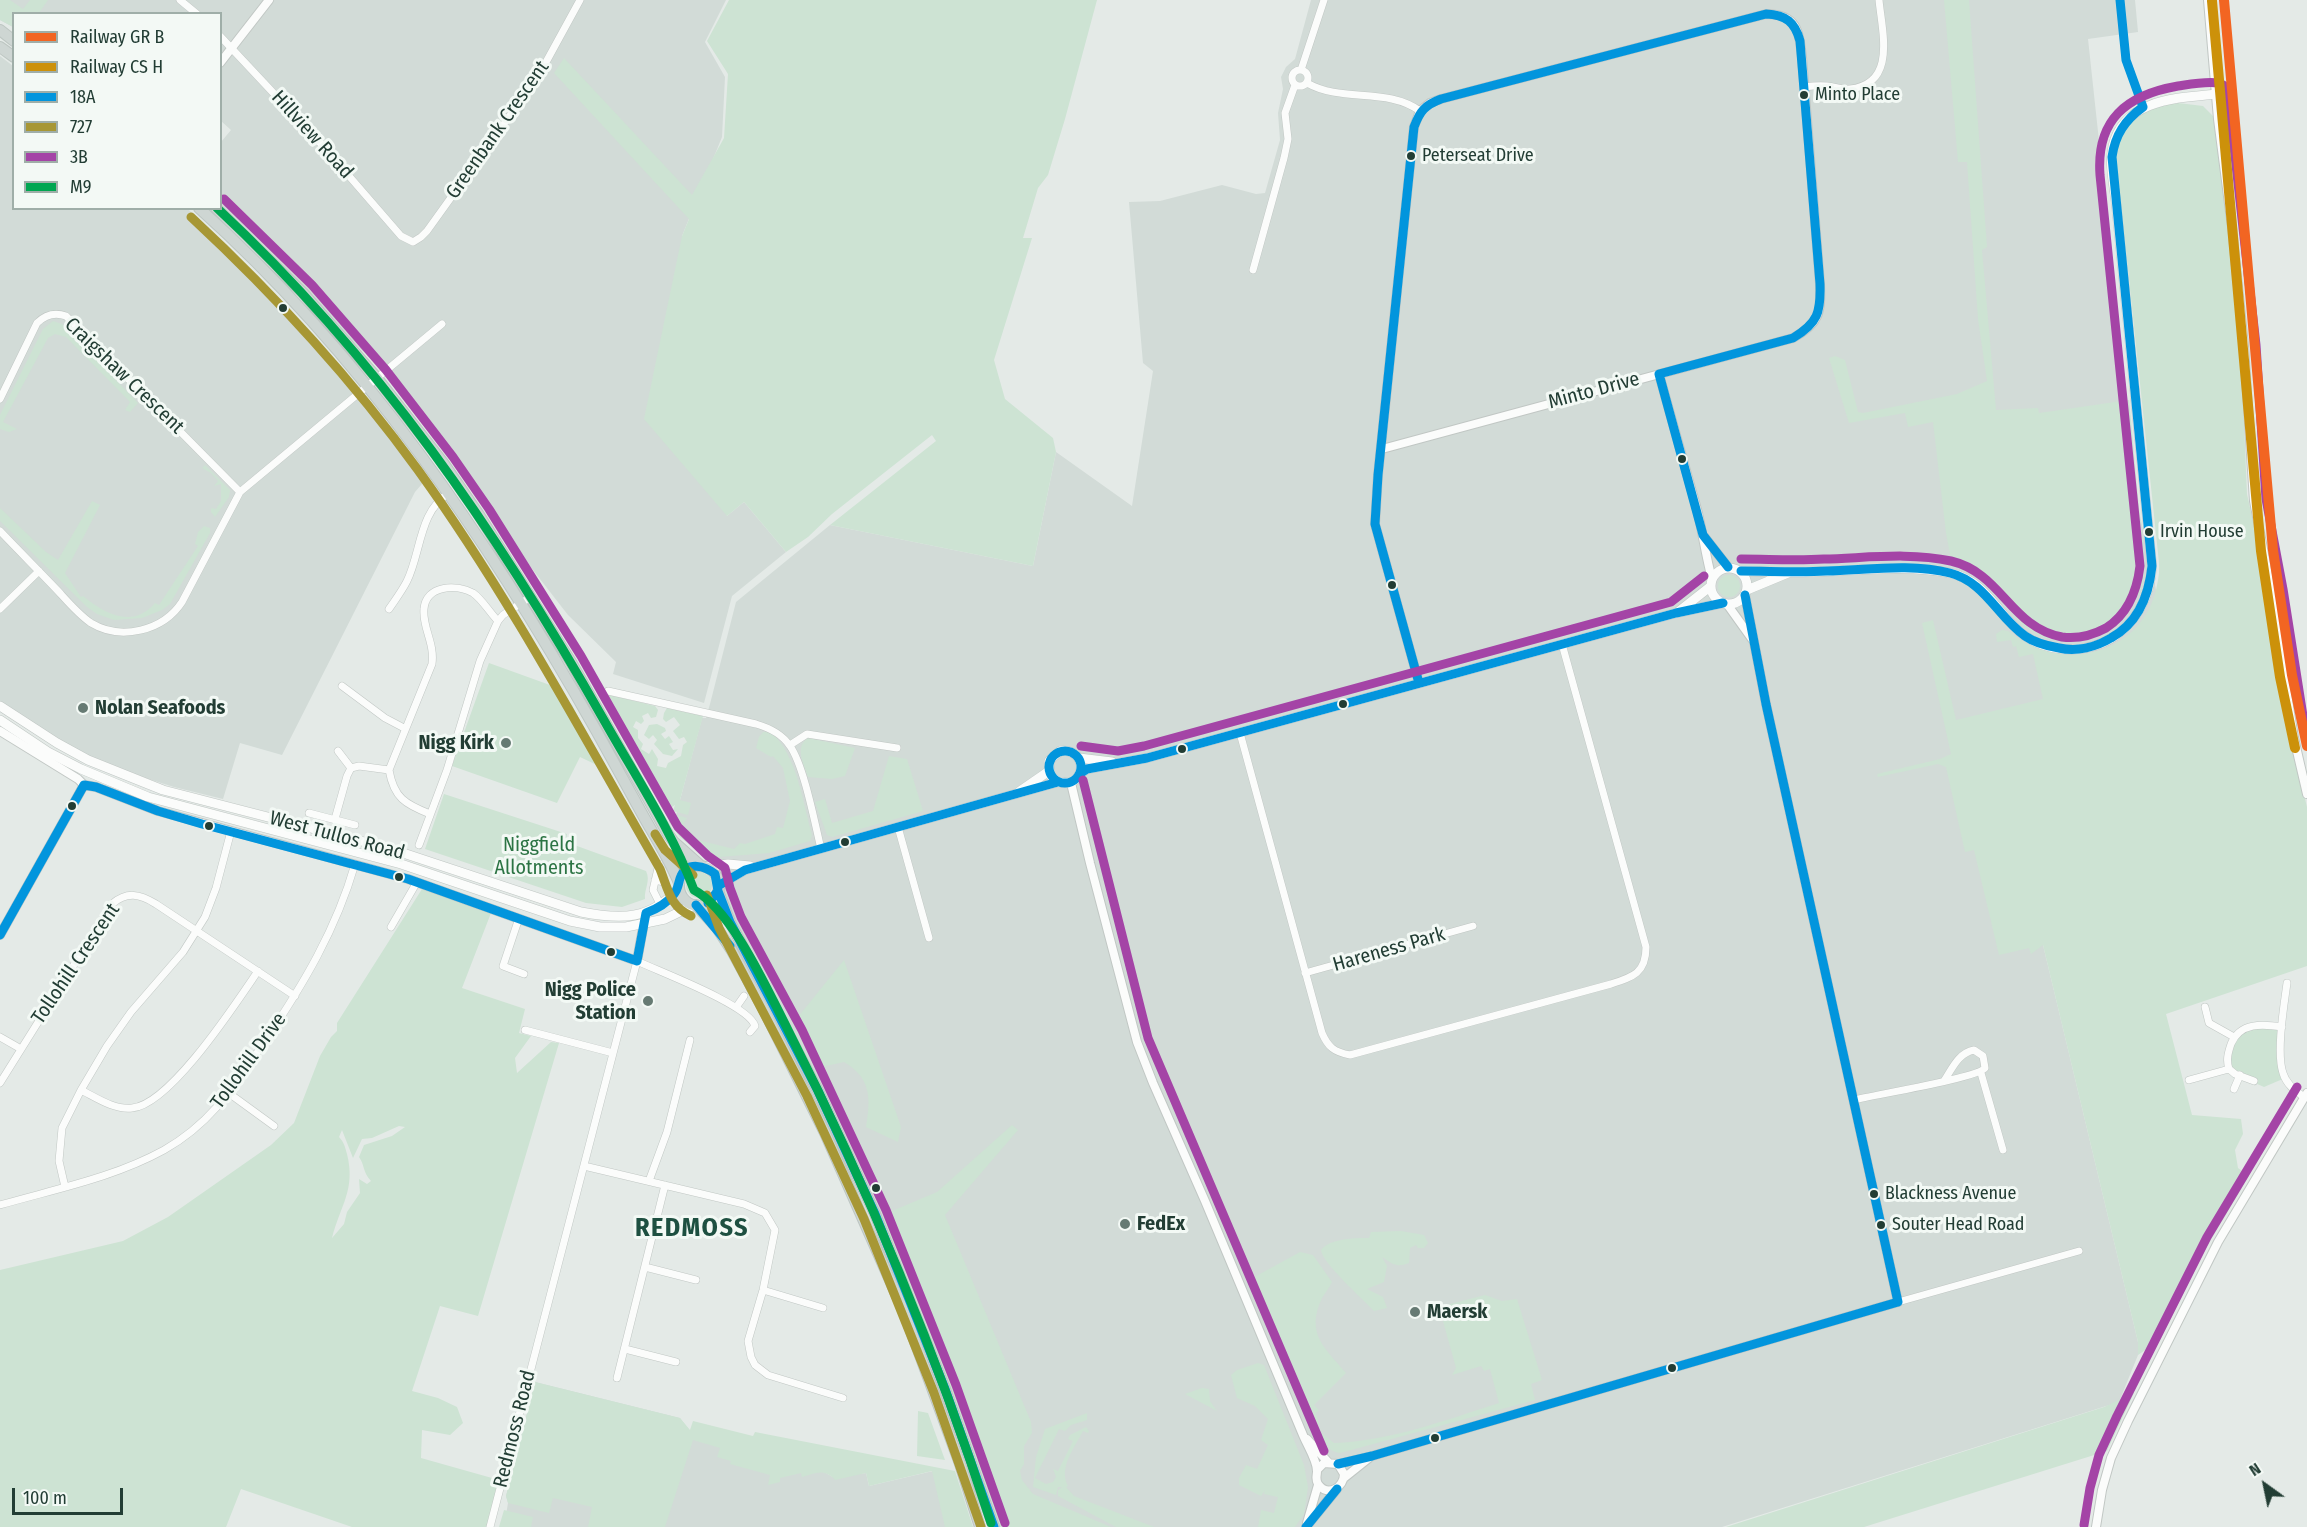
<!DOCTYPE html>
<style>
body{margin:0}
#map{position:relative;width:2307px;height:1527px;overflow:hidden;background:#e4eae7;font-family:"Fira Sans Condensed",sans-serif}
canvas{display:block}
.legend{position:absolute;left:12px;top:12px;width:210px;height:198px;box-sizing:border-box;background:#f3f9f5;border:2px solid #9faea8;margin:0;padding:8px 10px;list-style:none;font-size:18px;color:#223d34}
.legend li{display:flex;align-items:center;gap:12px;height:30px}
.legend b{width:30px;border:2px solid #9faea8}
.north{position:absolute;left:2235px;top:1455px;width:60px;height:60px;-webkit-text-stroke:4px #f3f9f5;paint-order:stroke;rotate:327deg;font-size:16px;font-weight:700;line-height:24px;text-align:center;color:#223d34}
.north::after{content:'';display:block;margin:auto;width:21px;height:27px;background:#223d34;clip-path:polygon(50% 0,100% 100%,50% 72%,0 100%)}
.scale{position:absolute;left:12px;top:1488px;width:111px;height:27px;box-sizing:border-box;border:3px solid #223d34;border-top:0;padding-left:8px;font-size:18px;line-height:21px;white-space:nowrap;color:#223d34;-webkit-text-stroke:4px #f3f9f5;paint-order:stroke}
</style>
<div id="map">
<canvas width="2307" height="1527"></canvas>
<ul class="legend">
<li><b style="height:8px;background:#f26522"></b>Railway GR B</li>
<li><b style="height:8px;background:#cc910a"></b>Railway CS H</li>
<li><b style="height:8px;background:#0295dd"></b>18A</li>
<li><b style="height:8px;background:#a79735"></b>727</li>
<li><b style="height:8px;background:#a444a6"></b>3B</li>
<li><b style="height:8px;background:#00a651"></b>M9</li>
</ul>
<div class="north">N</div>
<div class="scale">100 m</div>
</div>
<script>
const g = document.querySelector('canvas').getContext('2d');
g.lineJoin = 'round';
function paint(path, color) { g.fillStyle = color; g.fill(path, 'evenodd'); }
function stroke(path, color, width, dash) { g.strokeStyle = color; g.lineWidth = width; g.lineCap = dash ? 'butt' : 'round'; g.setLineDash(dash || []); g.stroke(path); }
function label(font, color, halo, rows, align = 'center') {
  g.font = font + ' "Fira Sans Condensed",sans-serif'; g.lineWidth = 6; g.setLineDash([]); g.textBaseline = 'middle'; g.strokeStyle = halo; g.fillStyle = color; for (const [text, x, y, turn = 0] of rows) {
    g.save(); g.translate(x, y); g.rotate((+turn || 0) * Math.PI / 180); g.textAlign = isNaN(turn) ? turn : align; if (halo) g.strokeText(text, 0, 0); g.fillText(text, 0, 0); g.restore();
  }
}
paint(new Path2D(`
 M0,0H726L705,42L725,77L722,137L682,236L727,516L744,502L786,552L732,596L704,703L613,674L616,662L568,615L526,561L414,400L214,209L220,208L221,142L231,130L221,121L220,14H14L13,27L0,20Z
 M1311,0H2135L2138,32L2088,39L2139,511L2158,599L2043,945L2138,1342V1355L2119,1402L1722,1527H1107L1007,1484L907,1292L718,891L724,881L707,858L680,837L669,822L672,814L676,815L702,718H706L710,704L736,602L830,525L1033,566L1056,452L1132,506L1153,371L1143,363L1129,202L1160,201L1222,185L1256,194L1265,193L1280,140L1278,113L1283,89L1281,77L1286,67L1295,59Z
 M0,56L13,66L14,208L188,209L296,319L366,398L428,477L415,492L282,755L240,743L223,799L174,787L123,771L80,752L0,703Z
 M535,1382L680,1418L690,1431L826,1473L833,1477L866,1473L869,1486L933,1471L959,1527H504L508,1503L506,1496Z`), '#d2dbd7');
paint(new Path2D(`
 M0,0H10L23,9L30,0H48L39,13L14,14L13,27L0,20Z
 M729,0H1097L1065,119L1048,175L1038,188L1023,238H1032L994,360L1005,399L1053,438L1056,452L1033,566L830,525L936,441L932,435L832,514L808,537L786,552L744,502L727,516L644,419L682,236L689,219L554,73L564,58L692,195L724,138L728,74L707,41Z
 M1944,0H1969L1987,247L1982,250L1996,410L2038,408L2039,413L2129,400C2133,439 2136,479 2140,518C2142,539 2147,562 2143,582C2137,607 2116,629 2093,637C2074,644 2053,643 2035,633C2015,622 2007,603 1992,587C1981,575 1967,570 1952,565L1946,533L1933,422L1908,427L1905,413L1849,423L1829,358L1835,356L1845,360L1858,412L1863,413L1957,394L1987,381L1978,319L1967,162H1958Z
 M2178,103L2203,106L2213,116L2224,182L2240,330L2247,494L2272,609L2291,740L2307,807V966L2166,1014L2192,1115L2241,1119L2243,1134L2235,1150L2238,1168L2249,1176L2206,1248L2160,1340L2138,1355V1342L2043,945L2031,954L2029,948L1999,955L1974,850L1965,852L1946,767L1938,764L1878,777L1877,774L1940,759L1951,754L1922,623L1933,620L1956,720L2043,699L2033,654L2019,657L2016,646L2013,647L2011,640L1997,642L1996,634L2002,630L2008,631C2062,676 2147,655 2158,580C2160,571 2159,562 2158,553L2116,157C2119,122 2146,107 2178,103Z
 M53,321L62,324L138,403L130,412L125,410L130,402L66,337L55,334L48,338L3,422L17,429L9,432L0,429V415L43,329Z
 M205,465L230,490L229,497L215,517L211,512V508L216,509L221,501V484L214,486L218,481L211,473L202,468Z
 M92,501L100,505L65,573L81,597L83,596C105,614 133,629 155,603L159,605L198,546L195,544L198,532L204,526L210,528V533L170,604L162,610L142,618L114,620L97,614L87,607L0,521V508L46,552L58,560Z
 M1718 586a11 11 0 1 1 22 0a11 11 0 1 1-22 0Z
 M489,663L561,689L560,700L569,702L572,705L597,753L601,767L580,757L557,803L452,766Z
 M594,688L614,696L655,706L658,710L656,717L651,718L648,713L642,716L644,721L641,724L636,721L633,727L638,730V738L643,744L641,749L649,754L652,749L658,759L657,766L666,768L668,763L681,756L683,745L687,742L684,737L679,739L673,731L680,725L674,717L666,722L663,719L664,713L667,708L703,716L680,800L691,803L688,815L673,811L675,805L664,812L610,716L606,704L603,703Z
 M657,724L665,728L666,731L661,734L665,739L669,736L673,742L669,744L673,750L678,749L672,756L663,754L654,744L657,740L653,735L649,739L644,735L649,725Z
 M763,732H771C797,755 803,803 812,835L810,841L769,853L707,858L680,837L669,822L672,814L687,818L682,827L688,829L686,837L734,849L740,843L745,844L775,834L777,827L783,828L790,801L783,768L773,756L771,757L756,748L759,737Z
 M808,738L855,748L845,776L832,779L808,777C804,764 794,747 808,738Z
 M889,756L907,759L923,811L832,837L827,835L815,802L825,799L832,823L873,811Z
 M444,794L567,834L566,842L646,871C651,881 644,889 645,899L622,907L586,903L425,849Z
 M686 885a13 13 0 1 1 26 0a13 13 0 1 1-26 0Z
 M422,889L491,913L462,988L525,1009L519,1033L531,1036L515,1058L517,1073L551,1042L559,1043L478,1316L440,1306L412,1391L438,1398L457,1407L463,1423L450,1435L422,1430L421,1458L499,1480L487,1527H352L241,1489L226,1527H0V1270L123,1241L168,1217L271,1145L294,1123L320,1056L331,1037L337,1031V1023ZM399,1126L405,1127L392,1136L364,1145L359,1157C365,1165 362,1171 371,1181L367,1184L359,1179L360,1193L347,1212L344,1224L332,1238C340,1206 356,1190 347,1154C345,1147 344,1142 339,1137L342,1130L353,1158L362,1139L372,1138Z
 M844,960L901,1127L898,1142L866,1127C871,1098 871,1078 844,1062L821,1067L798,1017Z
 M2282,1027L2285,1078L2264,1087L2235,1074L2227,1064L2228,1052L2242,1030Z
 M1012,1125L1018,1130L945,1215L1031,1422L1032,1433L1024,1446V1464L1020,1471L1022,1480L1033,1494L1111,1527H994L891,1253L884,1222L885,1214L937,1192Z
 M1401,1231L1424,1235L1428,1243L1424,1248H1418L1416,1245L1410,1248L1409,1263C1396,1268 1393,1264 1382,1257L1387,1266L1384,1282L1367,1289L1383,1297L1387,1308L1374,1311C1363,1299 1322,1263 1321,1250C1330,1238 1356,1238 1369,1238L1371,1232Z
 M1300,1252L1313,1255L1332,1282C1329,1288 1325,1293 1322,1298C1305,1334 1325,1348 1346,1373L1314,1405L1319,1410L1316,1413L1319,1423L1315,1428L1334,1443C1390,1441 1446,1420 1499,1403L1490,1369L1484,1371L1481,1366L1452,1375L1456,1368L1443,1321L1450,1304L1485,1295L1502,1301L1517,1299L1542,1380L1531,1384L1535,1400L1340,1453C1325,1451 1313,1432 1306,1420L1249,1280Z
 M1258,1363L1264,1365L1304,1465L1308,1487L1304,1514L1295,1527H1258L1261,1510L1274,1513L1278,1497L1264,1494L1265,1490L1261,1496L1239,1485V1478L1246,1465L1257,1469L1268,1445L1261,1440L1268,1419L1255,1406L1237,1398L1231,1375L1237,1370Z
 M535,1382L680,1418L690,1430L693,1421L753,1436L755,1432L955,1471L973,1527H945L932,1471L869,1486L866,1473L835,1480C825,1468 815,1473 802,1477L801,1473L780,1478V1482L768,1485L770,1475L730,1464L731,1461L717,1457L720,1448L693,1440L665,1527H588L592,1507L553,1498L549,1513L508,1503L506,1496Z
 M1202,1388L1209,1389L1210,1401L1217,1411L1185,1394Z
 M2134,1393L2107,1451L1864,1527H1726L2104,1407Z
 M918,1411L928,1413L945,1460L917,1456Z
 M1087,1413V1420L1071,1425L1065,1431L1059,1429L1035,1478L1046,1484L1053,1482L1056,1477L1053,1469L1058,1471L1073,1441L1068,1439L1070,1435L1086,1427L1089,1431L1088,1433L1083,1431C1075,1447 1058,1468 1068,1486L1066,1487L1074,1496L1154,1527H1116L1058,1496V1490L1062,1487H1058L1056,1495L1033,1487L1036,1457L1045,1429Z
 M504,1510L533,1517L531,1527H499Z`), '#cde3d3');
const minor = new Path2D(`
 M180,0L197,14
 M2120,0L2126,60L2143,107
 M220,36L323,146L401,236L413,242L421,237L427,231L539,75L580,0
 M1292 78a8 8 0 1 1 16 0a8 8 0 1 1-16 0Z
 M1301,70L1324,0
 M1307,83C1342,103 1387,87 1420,111
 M1804,87C1811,86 1819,85 1827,86C1835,87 1843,90 1850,89C1897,84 1882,32 1879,0
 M1253,270L1284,158L1288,139L1285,113L1295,85
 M0,399L37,323C45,315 55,312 66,316L240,492
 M0,531C19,551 39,571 58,591C68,602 79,615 91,623C121,641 163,631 182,602L240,492L442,324
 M0,609L39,571
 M389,609C395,600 402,591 407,581C421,553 419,511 449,493
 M342,686L385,718L404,728
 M608,691L756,724C770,728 782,734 790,746C804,766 815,824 821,849
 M1240,733L1322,1033C1328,1047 1334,1052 1350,1055L1611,984C1633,977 1646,973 1646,947L1562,644
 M790,745L807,734L897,748
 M338,751L351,768
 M309,813L355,825
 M430,814C405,804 394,798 389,770L432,664C435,643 422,627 424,609C426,585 456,584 473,593C482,599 490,613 498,621
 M335,819L347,776L351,768L359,766L389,770
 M898,827L929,938
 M419,845L447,770L480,661L498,621L503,615L529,598
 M659,864L653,890L661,906
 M655,880L664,882
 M519,918L503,966L524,974
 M391,927L417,882
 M1305,973L1473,926
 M2287,983C2284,1005 2276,1053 2283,1073C2286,1084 2295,1091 2304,1097
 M737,1006L744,996
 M2205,1007L2209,1023L2234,1037
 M525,1030L613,1053
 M0,1037L21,1049
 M1981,1073L2003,1150
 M2189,1080L2229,1069
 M2254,1081L2235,1074L2229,1069C2226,1060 2228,1053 2231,1044C2240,1022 2263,1024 2282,1027
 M0,1083L112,904C127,891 140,894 156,904L295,996
 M2234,1089L2240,1075
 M81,1090C97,1098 114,1110 132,1108C170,1105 236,1003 258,971
 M230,1094L274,1126
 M1854,1100C1873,1095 1978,1078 1985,1068L1983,1056L1974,1050C1958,1053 1952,1069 1944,1081
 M584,1166L744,1204L765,1213L775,1230L763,1290L748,1341L751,1357L755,1365L768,1375L843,1398
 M649,1181L667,1132L690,1040
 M65,1187L59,1161L62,1128L81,1090L107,1046L131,1012L183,952L205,917L216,888L231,831
 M0,1205C55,1189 113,1178 164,1150C212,1123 235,1085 265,1041C303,985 336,930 355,864
 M645,1267L696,1280
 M763,1290L823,1308
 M1898,1302L2079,1251
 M625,1349L676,1362
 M617,1378L665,1185
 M490,1527L637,961C660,972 749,1005 755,1026L750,1032`);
const tertiary = new Path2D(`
 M2208,0L2218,119L2232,227L2244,346L2254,501L2271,591L2294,738L2307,794
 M220,63L269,0
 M1659,374L1698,513C1703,535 1706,557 1712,579
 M1382,449L1793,338C1820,323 1821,313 1820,284L1802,57C1799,31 1797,14 1766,14L1441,99L1430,103L1420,111L1414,127L1378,475L1375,524L1419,683
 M1703,535L1728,567
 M1727,604L1752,639
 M0,731L78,779L84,785L96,787L158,811L408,879L637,961L645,917
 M1071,783L1090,863L1137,1042L1153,1083L1205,1201L1303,1435C1307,1445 1317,1460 1317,1471C1317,1476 1315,1479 1318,1484C1328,1498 1344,1487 1344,1474L1338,1464L1324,1463L1317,1470
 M0,935L84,785
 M1307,1439L1328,1462
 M1338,1464L1372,1456L1898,1302L1766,704L1745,595
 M1344,1478L1369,1458
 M1307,1523L1318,1485
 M1306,1527L1337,1489
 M2096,1527L2102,1490L2111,1458L2128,1421L2218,1242L2307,1093`);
const secondary = new Path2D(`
 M1711 586a18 18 0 1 1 36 0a18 18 0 1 1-36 0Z
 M1741,571C1763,571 1786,573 1809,572C1855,571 1905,564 1950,573C2002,585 2000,644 2063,649C2081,651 2100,646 2115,636C2139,619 2150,595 2152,566L2116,202C2114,185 2109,164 2113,146C2124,99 2177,98 2216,94
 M1747,590L1788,573
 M1678,612L1711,586
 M0,706L57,743L88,760L163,790L388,848L581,912C622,920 650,920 679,888
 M0,720L48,752L81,769L148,797L401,864L570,921L600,927H626L665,919L694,905
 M1079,758L1112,762
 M1081,773L1087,769L1147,758L1676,613L1723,603
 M1020,791L1049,771
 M704,867L728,864L750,866
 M718,886L745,870L1058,782L1071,783C1089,772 1081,748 1060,751L1049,761L1050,775L1058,782`);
const primary = new Path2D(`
 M0,30L14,41
 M0,47L14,57
 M199,208C364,356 489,540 597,732C613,761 629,790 645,819C657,840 670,861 679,883
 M216,208L303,293L377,378L444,464L479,515L571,662L668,834L674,842L701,866
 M679 886a20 20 0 1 1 40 0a20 20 0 1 1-40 0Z
 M718,891L730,922L818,1091L875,1214L945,1389L994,1527
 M696,905L717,928L732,951L764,1010L825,1133L904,1312L960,1464L980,1527`);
stroke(minor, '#c1c7c4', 8);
stroke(tertiary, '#c1c7c4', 10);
stroke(secondary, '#c0c7c4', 10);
stroke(primary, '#bdc6c2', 12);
stroke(minor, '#fbfcfb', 7);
stroke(tertiary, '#fbfcfb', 8);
stroke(secondary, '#fbfcfb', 9);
stroke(primary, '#ced6d3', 10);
stroke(new Path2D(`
 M2120,0L2126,60L2143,107
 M1659,374L1703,535L1728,567
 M1741,571C1770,571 1798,573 1827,571C1867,570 1911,563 1950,573C1985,582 1997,616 2025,636C2035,643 2047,646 2059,648C2077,652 2096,647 2111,638C2138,623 2149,595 2152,566L2112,157C2115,135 2125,120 2143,107
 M1745,595L1766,704L1898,1302
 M1419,683L1375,524L1378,475L1414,127C1420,111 1425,105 1441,99L1766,14C1786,15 1795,22 1800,41L1820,284C1821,312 1818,323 1793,338L1659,374
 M1049 767a16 16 0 1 1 32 0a16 16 0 1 1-32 0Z
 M1081,773L1087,769L1147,758L1676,613L1723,603
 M84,785L96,787L158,811L202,824L408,879L637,961
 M718,886L745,870L1058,782
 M718,891L730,922L818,1091L875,1214L945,1389L994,1527
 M696,905L730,946
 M0,935L84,785
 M637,961L646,913C657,909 667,903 674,894C679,888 678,882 681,876C688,861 705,866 715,874L718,891L708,903
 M1338,1464L1372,1456L1898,1302
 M1306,1527L1337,1489`), '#0295dd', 9);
stroke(new Path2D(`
 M191,217C274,294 351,378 418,470C509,596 582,734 660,869C668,889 670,907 691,916
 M655,834L665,850L693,875
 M707,895L719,928L807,1096L864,1219L934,1393L981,1527`), '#a79735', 9);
stroke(new Path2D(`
 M224,199L312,285L386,370L453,457L489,509L581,656L678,827L708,856L725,868L730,888L741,917L802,1030L886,1210L956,1385L1005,1523
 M1741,559C1769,559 1796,561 1824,559C1866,558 1910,552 1951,561C2002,573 2010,627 2062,637C2077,639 2093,635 2106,628C2128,614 2137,591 2140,566L2100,175C2096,120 2126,95 2178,86C2191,84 2206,81 2219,83L2225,86L2228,93L2256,345L2266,499L2283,589L2307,741
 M1081,746L1118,751L1144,746L1671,602L1704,576
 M1083,780L1148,1038L1324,1451
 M2084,1525L2090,1488L2099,1455L2117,1416L2207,1237L2297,1087`), '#a444a6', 9);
stroke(new Path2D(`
 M217,208C379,359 497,531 605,722C636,777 672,831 694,890C732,910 767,989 787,1028C868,1188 936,1352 991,1523`), '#00a651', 9);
stroke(new Path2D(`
 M2224,0L2273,550L2292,675L2307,746`), '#f26522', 10);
stroke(new Path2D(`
 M2212,1L2261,551L2280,677L2295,748`), '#cc910a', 10);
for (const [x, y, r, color] of [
 [1804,95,5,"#223d34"],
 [1411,156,5,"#223d34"],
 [283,308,5,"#223d34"],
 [1682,459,5,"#223d34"],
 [2149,532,5,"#223d34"],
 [1392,585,5,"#223d34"],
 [1343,704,5,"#223d34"],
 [83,708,6,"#667a73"],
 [506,743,6,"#667a73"],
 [1182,749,5,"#223d34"],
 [72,806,5,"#223d34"],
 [209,826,5,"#223d34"],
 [845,842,5,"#223d34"],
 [399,877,5,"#223d34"],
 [611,952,5,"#223d34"],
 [648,1001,6,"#667a73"],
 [876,1188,5,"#223d34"],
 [1874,1194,5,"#223d34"],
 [1125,1224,6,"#667a73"],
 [1881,1225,5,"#223d34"],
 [1415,1312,6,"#667a73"],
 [1672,1368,5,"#223d34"],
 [1435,1438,5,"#223d34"]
]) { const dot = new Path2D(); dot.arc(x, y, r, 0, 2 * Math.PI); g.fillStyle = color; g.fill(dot); stroke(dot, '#f3f9f5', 2); }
label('18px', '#223d34', '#f3f9f5', [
 ["Minto Place",1815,95],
 ["Peterseat Drive",1422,156],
 ["Irvin House",2160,532],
 ["Blackness Avenue",1885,1194],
 ["Souter Head Road",1892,1225]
], 'left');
label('20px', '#223d34', '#f3f9f5', [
 ["Greenbank Crescent",498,130,-55],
 ["Hillview Road",312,135,48],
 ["Craigshaw Crescent",124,376,44],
 ["Minto Drive",1594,391,-15],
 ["West Tullos Road",337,836,15],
 ["Hareness Park",1389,950,-16],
 ["Tollohill Crescent",76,964,-56],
 ["Tollohill Drive",249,1061,-54],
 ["Redmoss Road",515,1429,-76]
]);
label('bold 20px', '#223d34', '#f3f9f5', [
 ["Nolan Seafoods",95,708],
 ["Nigg Kirk",494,743,"right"],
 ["Nigg Police",636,990,"right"],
 ["Station",636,1013,"right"],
 ["FedEx",1137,1224],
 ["Maersk",1427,1312]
], 'left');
label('20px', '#2c7444', '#f3f9f5', [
 ["Niggfield",539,845],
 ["Allotments",539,868]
]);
g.letterSpacing = '1.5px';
label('bold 26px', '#1e5041', '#f3f9f5', [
 ["REDMOSS",692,1229]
]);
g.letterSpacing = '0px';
</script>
